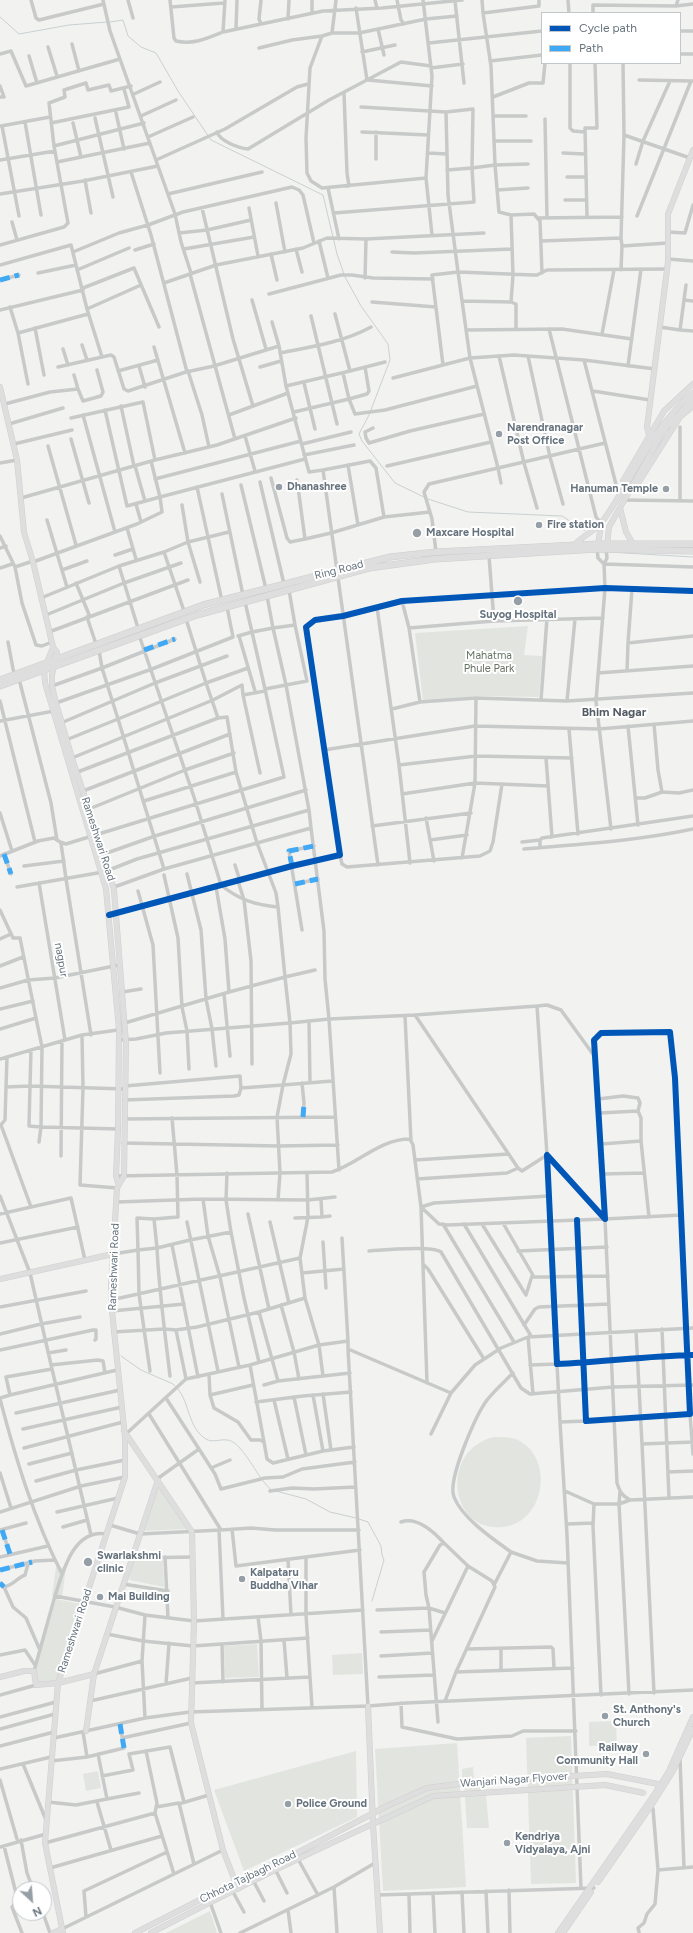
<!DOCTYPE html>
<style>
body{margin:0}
#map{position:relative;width:693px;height:1933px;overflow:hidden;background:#f2f2f1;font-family:Figtree,sans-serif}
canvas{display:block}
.legend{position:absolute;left:541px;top:12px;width:140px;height:52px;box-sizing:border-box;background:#fff;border:1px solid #c2c7cb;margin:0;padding:5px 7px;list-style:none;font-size:12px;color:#66737d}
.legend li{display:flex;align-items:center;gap:8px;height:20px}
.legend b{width:20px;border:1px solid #c2c7cb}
.north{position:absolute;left:12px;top:1881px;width:40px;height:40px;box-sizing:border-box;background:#fff;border:1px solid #c2c7cb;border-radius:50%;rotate:154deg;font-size:11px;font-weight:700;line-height:16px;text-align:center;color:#66737d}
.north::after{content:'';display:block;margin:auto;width:14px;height:18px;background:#979fa6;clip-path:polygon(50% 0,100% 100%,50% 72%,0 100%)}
</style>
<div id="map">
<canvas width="693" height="1933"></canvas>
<ul class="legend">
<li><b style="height:5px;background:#0057b8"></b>Cycle path</li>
<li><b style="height:5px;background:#3fa9f5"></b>Path</li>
</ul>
<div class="north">N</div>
</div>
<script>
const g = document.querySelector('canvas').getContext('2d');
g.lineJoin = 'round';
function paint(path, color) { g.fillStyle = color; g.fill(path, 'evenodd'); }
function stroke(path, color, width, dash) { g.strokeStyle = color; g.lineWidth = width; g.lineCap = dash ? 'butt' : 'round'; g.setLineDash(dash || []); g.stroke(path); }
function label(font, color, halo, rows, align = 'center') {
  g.font = font + ' Figtree,sans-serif'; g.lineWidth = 4; g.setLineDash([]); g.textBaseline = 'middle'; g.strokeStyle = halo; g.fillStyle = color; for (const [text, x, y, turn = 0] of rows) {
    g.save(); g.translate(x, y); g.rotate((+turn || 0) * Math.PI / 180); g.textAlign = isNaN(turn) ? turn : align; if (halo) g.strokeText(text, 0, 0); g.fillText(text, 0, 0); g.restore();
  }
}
paint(new Path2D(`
 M528,626L524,655L542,656L539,697L478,696L423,701L415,633Z
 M494,1437C502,1437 511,1437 518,1440C555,1458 545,1523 503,1527C449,1533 439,1450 494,1437Z
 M158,1484L187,1529L142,1531Z
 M163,1560L164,1587L129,1580L133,1561Z
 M56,1567L66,1568L62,1597L52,1596Z
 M56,1599L81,1604L56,1682L37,1684L35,1671Z
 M257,1644L259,1677L225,1678L224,1646Z
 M362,1653L363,1674L333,1675L332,1655Z
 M616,1721L617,1745L589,1746V1722Z
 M571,1736L576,1883L531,1884L526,1738Z
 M457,1743L466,1887L383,1891L375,1749Z
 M356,1751L357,1817L244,1871L214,1790Z
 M473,1767L474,1783L485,1784L489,1828H467L464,1783H462V1769Z
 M98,1771L101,1788L86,1791L83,1774Z
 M210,1911L217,1933H166Z`), '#e2e5df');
stroke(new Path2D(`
 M0,17L19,34L69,25L107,22
 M110,22L123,20L128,36L141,47L156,53L178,91L211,140L323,195L337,254L344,274
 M345,277L361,306L388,344L390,360L369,415L359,434L362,441L395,483L424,497
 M428,499L468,512L562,516L585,531
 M608,552L693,557
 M121,1356L141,1370L173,1384L176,1387
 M178,1389C190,1404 188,1428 206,1439C212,1443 220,1439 227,1440C239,1440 254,1469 261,1478
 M263,1481L271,1490
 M276,1491L306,1499L330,1512L356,1518
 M359,1519L368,1522L381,1546L382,1555L384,1560L372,1601`), '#c9d0d2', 1);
const secondary = new Path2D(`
 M0,387L17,460L24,532L33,562L53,647L57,652L52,675V686L56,703L72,758L109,871L114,890L126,1043L124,1176L117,1188L111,1286L112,1311L125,1437V1477L58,1683L45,1843L63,1933
 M649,435L647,427L668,262V214L693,150
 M631,487L637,485L680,417L693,406
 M624,489L623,481L664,411L693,384
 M620,508L626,532L633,544
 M574,545C582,537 594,531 602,522C633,480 652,426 693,393
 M598,546L601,523
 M607,546L609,527L664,430L693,399
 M53,647L44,670L45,683L106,889L119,1030L118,1129L116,1176L118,1183
 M0,1279L113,1254
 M124,1431L192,1532L194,1621L191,1723L223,1850L238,1889
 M0,1677L24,1671H34L36,1685L58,1683L94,1674L158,1480
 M368,1706L373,1824L380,1933
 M86,1731L94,1674
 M648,1782L663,1785
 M598,1882L651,1806L673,1771L693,1729
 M53,1933L62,1929
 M135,1933L235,1882L297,1853L387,1806
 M151,1933C229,1892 308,1853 388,1817
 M558,1933L654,1795L669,1771L693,1717
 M563,1933L591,1892`);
const highway = new Path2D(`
 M0,680L203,605L390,557L436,552L598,544H693
 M0,686L197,615L369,568L435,559L531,553L597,549L693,551`);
stroke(secondary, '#d0d0d1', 6);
stroke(highway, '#cecece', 7);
stroke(new Path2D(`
 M31,0L36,18L39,20L104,4
 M103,0L110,31L175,214L181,242L191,273
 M128,0L133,18
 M170,0L174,38L176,41C193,45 208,38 223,32L323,11L382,8L462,0
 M261,0L259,19L261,24
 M375,0L377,8
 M397,0L401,20L404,24
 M423,0L432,76L426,178L432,235
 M482,0L483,13
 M568,0L569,13
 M455,1L464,83
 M676,6L678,0
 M171,7L224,3
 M356,8L367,80
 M312,13V0
 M593,13V5L676,6L693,4
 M288,19L289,0
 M236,29L237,0
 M378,29L384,55
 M680,31H693
 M223,32L225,0
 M332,33L336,0
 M429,43L542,31
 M72,44L79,71
 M48,47L57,76
 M259,48L292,40L322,36
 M362,52L395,45
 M0,54L11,51L26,86L120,59
 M680,54H693
 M29,56L37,83
 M490,61L542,55
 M570,63V128L573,131L585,132
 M623,63L624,135
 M431,68L463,64
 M368,80L432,86
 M639,80L691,81
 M0,86L4,97H0
 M344,93L347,173L349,186
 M134,94L160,82
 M493,97L529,83H543L545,63
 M361,107L446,112
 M116,113L124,149
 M141,116L176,100
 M494,116H526
 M95,118L113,197
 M545,119L547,218
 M25,122L41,215
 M51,123L129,107L124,89
 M73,123L81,157
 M1,126L50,117
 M2,126L19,216
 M217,132C220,141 238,148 248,149L329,100L401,62L431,66
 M362,132L428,135
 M376,132V159
 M148,137L193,117
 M495,141H531
 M54,146L144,123
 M428,153L447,154
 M563,153L585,154
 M0,160L55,151
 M156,160L225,129L297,87L308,84
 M57,162L150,143
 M528,164L495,165L491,66L483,13L539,6V0
 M636,164L643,141L670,81
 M131,172L151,235L187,372
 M567,177H586
 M426,178L322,188L311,181L307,173L306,138L310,68L322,36L332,33H359L426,19L457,16
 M85,180L91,213
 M328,188L339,239
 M497,190L528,188
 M0,194L83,181L158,166
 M168,194L262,172
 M565,200H586
 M276,203L285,252
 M202,208L233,339L253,406
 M249,208L258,256
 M334,213L474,202L472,168L447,170
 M637,216L691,81H693
 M587,217L585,128H597L595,63
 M538,218L622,217
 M12,222L17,240
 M668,232L685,233L693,205
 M179,233L207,230L251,220
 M621,238L624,135L690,158
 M319,241L328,278
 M541,241L621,238L622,246L668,243
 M0,245L64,227L68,223L54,146L49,103L65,97L64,90L86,83L88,90L109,85L111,91L131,86
 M184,249L254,237
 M296,249L302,272
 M135,250L154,244
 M73,252L119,233L148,225L183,212L292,187L299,190L303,195L314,243
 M392,252L414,253L512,249
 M271,254L277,280
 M668,259L693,261
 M0,265L71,245L87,309L102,357
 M77,270L129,248
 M621,270L622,246
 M38,273L76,265
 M190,274L235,439
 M365,278L366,239
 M0,280L19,275
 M164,283L216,265L303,248L327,238L366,239L484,233
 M83,288L134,268L159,327
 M269,294L341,275H352L373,278L433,279
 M252,300L266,349
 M684,300L693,301
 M462,301L511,302L513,275L511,215
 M372,302L436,307
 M511,302L516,304V329
 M10,307L18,333L88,314
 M87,309L141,285
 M0,310L83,290
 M311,316L337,424
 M272,322L279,346
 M660,327L680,330L686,285
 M35,328L44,375
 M549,329L596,517L601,523
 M466,330L562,329L632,339
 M680,330L693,331
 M18,333L28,384
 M602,334L614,270
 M82,345L87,360
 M154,347L185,453
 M63,349L68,365
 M280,353C311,347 344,342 371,327
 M499,356L524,463L537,508
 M528,356L550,457L563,504
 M584,360L655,369
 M443,365L432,275L458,272L448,195L446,112L473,109L472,168L495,165L499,212L511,215L534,214L540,221L542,273
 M139,366L145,387
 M628,366L641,269
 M58,367L111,355L114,357L124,389L128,391L186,372L214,366L279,346L286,386L309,472L323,470L378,865
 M260,367L281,361
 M365,367L369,391L367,394L349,399L355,414L385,410L477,386
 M118,371L158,360
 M188,371L202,415L209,447
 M350,371L385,362
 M74,375L78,389
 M393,378L470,358L458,272L533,275H537L547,270L667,269
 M304,383L315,429
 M286,386L350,371L335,314
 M593,391L650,400
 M5,404L50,392L78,389L83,401L101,396L103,392L97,370
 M121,406L134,466
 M294,412L349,399L343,373
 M83,415L115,532
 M229,415L288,393
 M71,418L143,402L155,460
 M9,424L63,408
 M680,427V500
 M373,428L365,432L366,438L369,443L410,431L484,414
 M245,436L255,471
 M71,439L89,503
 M605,443L498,468L470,358L514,355L584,360L619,496
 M14,444L72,430
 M302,444L351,432
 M48,446L76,545
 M304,455L354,445
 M151,461L160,497L305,459
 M0,463L17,460
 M348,465L358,525
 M135,466L145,501
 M387,466L491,442
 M323,470L370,461L376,468L384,517
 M271,478L287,538L290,542L305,539
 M155,479L301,441
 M297,480L305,539L331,533L384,517L430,512
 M260,482L284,584
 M241,485L266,589
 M197,487L222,601
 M222,494L243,595
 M21,498L155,460L217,445L296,418
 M624,500L693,501
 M136,504L141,522
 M182,505L188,542L200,582
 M47,520L67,587
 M127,528L136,559
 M0,536L15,567L33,561
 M0,548L6,546
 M597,549L598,558L604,564L693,567
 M606,549L607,558L604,564L605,588L596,701L611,829
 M164,552L184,611
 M436,552L432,519L424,492L429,484L498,468L501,483
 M115,555L133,549
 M489,556L494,621
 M33,562L137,524L162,512L160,497L127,506L105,410
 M119,566L164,552L188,542L229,532
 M15,567L22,603L36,645L42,646L52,642
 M0,568L12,564
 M62,570L87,561
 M76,583L90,617
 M632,589L628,643L693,636
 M289,590L295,625L273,628L286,685L309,810
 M41,598L119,566L138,628
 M402,601L409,628L420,702
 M377,607L399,765L410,863
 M46,615L124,583L181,563
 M87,617L96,644
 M186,619L206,683L248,668
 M409,628L494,621L603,618
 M49,632L188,580
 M238,636L252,632L245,602
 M239,636L255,691
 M8,642L14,674
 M627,671L628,643
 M598,673L693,666
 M19,679L51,803L57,840
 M52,686L102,668L99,650
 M265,689L252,632L273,628L267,596
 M243,695L260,773
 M541,700L547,618
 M0,701L35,842
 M567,701L575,619
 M56,703L152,669L233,637L227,607
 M392,709L420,702L476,698L567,701L693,693
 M0,721L54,711
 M61,723L155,683L227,656
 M628,726L638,825
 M569,729L578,834
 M66,740L118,719L102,668L175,639
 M324,750L475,726L599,729L693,721
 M72,758L213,700L242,685L243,695L265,691
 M546,758L552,837
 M399,765L476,756L572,758
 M75,773L218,718
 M83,791L230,734
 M662,792L679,793L693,790
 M402,794L475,783L548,786
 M635,798H645L662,792L658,770L654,724
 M144,801L236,772
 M89,809L185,770L234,753
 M0,813L12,851
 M426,818L434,861
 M372,826L471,813
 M311,828L324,931L325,979L329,1019L415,1015
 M430,840L467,835
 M522,842L540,840
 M61,843L66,879L91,1035
 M540,848V840L542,838L693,816
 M524,849C581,844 637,841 693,829
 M4,854L11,874
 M104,854L155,836L306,790
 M340,855L342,864L347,867L480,856L490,851L493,842L502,784
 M0,856L38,841L54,838L60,842L66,844L284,777L265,689L307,681L295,625
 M462,858L475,783L476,698
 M235,865L240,881
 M24,866L64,861
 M109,870L137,859L309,810L311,828L257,843L276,893L278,907
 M187,874L201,930L206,999L212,1029L216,1066
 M164,875L178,938L182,1007L187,1031L189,1069
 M238,881L244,900L251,961L252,1064
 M39,883L65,1040
 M295,884L318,879
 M113,886H117L164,869L257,843L236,772L227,717L218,718L206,683L118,719L164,869
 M17,887L103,872
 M216,887L225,939L229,992
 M138,891L153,945L160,1073
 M0,910L13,938H20L36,1018
 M109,915L292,866L340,855L306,627L315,620L343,616L402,601L605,588L693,591
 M302,930L289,851L314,846
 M0,939L11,934
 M0,966L23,957
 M0,988L28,980L55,978L119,965
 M122,992L141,989
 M224,994L230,1056
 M537,1006L547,1155L522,1171L518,1168L415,1015Z
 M537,1006L547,1005L561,1010L595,1057
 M0,1009L33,1001
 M405,1016L411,1141
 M309,1021L310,1083
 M118,1025L229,992L285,977L278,907C256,905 239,900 221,885L194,797L139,635
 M0,1029L36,1018L42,1047L41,1127L119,1129
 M82,1035L83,1088L80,1185L117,1188
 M119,1040L136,1039L166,1033L290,1023L285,977L315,970
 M31,1050L30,1086L125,1089
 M7,1057L6,1087L30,1086L29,1126L41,1127L39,1142
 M0,1059L82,1035L125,1029
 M302,1083L304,1103L303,1117
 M125,1086L240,1076L241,1088L283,1085L291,1054L290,1023L329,1019L339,1170
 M598,1099L623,1096L638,1098L640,1103L638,1111L641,1118V1141L649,1217
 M124,1100L234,1096L239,1095L241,1088
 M599,1113L638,1111
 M124,1119L335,1117
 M1,1125L31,1207
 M0,1126L5,1120L6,1087
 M123,1143L278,1146L338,1145
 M601,1144L641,1141
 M61,1156L62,1041
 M415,1160L509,1154
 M227,1173L226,1200L231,1232
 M307,1173L308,1217L300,1258L305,1298L319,1345L323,1376
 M603,1174L644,1173
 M116,1176L332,1172C359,1163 380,1139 410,1139L413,1145L421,1207L439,1224L447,1225L605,1219L617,1483C620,1492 622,1496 630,1500L693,1497
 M417,1179L507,1173L518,1168
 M0,1196L30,1273L52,1369L6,1377L10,1395L0,1398
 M203,1199L208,1236L220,1277L239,1367
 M278,1200L280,1173L277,1117L283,1085L332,1081
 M117,1202L203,1199L308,1200L335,1197
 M0,1214L71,1198L85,1260
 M248,1214L269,1309
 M322,1217L330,1216
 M295,1218L322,1217L321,1199
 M154,1219L178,1217L177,1175L172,1118
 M605,1219L681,1215
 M577,1220C580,1287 583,1354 586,1421L690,1414L686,1327L675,1078L670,1032L601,1033L594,1040L605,1219L547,1155L557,1364C602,1362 648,1356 693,1355
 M187,1222L218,1371
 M270,1222L289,1303
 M503,1223L534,1277L608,1276
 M443,1224L514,1342
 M464,1224L531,1336
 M482,1224L526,1295L532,1276
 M342,1238L348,1341
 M323,1242L326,1288
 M0,1243L78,1227
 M172,1245L198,1377
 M369,1251C382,1250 432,1245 441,1252L521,1388L530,1394L613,1387L693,1385
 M518,1251L607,1247
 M113,1254L138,1250L137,1218L154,1219L157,1248L190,1240L231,1232L244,1298L259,1362
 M423,1264L428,1269L484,1359
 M302,1273L344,1269
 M111,1300L300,1258
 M281,1305L294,1352L299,1379
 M0,1307L86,1291
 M112,1311L184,1304
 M259,1312L278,1381L350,1373
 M524,1325L535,1309L539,1307L609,1304
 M662,1329L669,1498
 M176,1330L186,1379
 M636,1331L642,1444
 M113,1332L164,1329L176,1330L197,1327L259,1312L305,1298
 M0,1334L41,1324L80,1317
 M528,1337L533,1394
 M348,1349L368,1706
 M0,1350L93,1330H96V1339L95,1340
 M48,1353L66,1350
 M51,1365L98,1360L103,1361L105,1373
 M530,1365L557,1364L560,1422L586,1421
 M52,1369L91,1535
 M150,1371L139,1294L138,1250L157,1248C159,1291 165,1333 170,1376
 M209,1374L210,1395L214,1408L238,1422L251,1440H260L264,1442L250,1365
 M427,1383L421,1207L434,1203L549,1196
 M264,1385L278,1381
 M323,1394L331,1450
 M10,1395L117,1370
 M210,1395L253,1385
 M313,1395L323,1451
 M294,1397L306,1455
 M166,1398L199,1449
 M0,1399C16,1460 34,1519 62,1574
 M274,1400L288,1459
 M256,1402L303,1396L351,1392
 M16,1413L120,1390
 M693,1414H690L693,1454
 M560,1422L567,1535L581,1888
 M23,1429L122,1407
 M127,1433L186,1379L250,1365L319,1345L348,1341V1349L451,1393L475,1365L501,1348L528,1337L693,1328
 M431,1434L451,1393
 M264,1442L267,1459L273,1463L323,1451L354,1447
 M24,1448L123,1422
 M29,1464L72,1453
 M211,1468L230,1460
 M668,1472L693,1471
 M0,1473L11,1508
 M157,1479L199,1449L215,1474L221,1489L265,1478L283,1477L302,1469L355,1462
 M36,1481L76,1470L125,1460
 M270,1491L292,1488L314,1489L355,1487
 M565,1491L594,1504
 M620,1492L619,1504L630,1500
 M0,1512L81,1486L125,1477
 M57,1512L118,1498
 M401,1522C417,1516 434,1532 444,1543
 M567,1524L593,1523
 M110,1525L140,1534L221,1530L149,1414
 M63,1527L87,1520
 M232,1529L236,1566L360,1550
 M0,1530L26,1523
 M2,1530L10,1554
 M219,1530L223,1619
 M221,1530L251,1528L275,1530H359
 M511,1552C493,1539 462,1518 454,1497C447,1480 476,1415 487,1400C495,1390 504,1382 513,1373
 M0,1557L48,1546
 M165,1557L168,1618
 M132,1558L193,1557
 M288,1559L291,1615
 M0,1570L35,1561L55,1560
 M0,1583L4,1587L13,1607L26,1618L39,1648
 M123,1584L168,1591
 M494,1585L511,1552L537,1561L568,1563
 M4,1587C12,1586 17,1578 25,1575L28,1564L31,1563
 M55,1596C63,1572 73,1528 107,1534
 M377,1610L429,1608L445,1613
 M258,1617L261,1641L262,1709
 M381,1632L431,1630
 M107,1634L143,1641L193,1646L308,1638
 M284,1640L287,1678
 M432,1641L468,1566
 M222,1644L223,1682
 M467,1649L551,1647L553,1649L554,1668
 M0,1655L25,1650L35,1665
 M381,1656L432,1653
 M142,1661L145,1718
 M501,1670V1648
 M34,1671L55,1596L115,1607L145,1615
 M94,1674L142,1661L145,1615L194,1621L363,1610
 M310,1677L312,1707
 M379,1677L434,1675
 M191,1683L310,1677L306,1614V1557
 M166,1684L169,1643
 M654,1693L642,1444L693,1442
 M0,1695L36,1685
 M601,1695L593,1526L594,1504H619L629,1694
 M90,1701L192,1678
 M445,1701L456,1672L573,1668
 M401,1703L402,1727L457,1739L512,1736L523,1731H576
 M0,1717L56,1702
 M438,1722L429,1608L426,1595L424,1572L440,1545L444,1543L468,1566L492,1581L495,1587L456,1672
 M0,1729L55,1714
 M83,1732L87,1757
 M54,1738L145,1718L190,1712L368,1706L406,1703L693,1690
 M122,1738L191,1723
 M0,1746L54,1732
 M146,1751L157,1803L155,1813L174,1874
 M680,1758L684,1868
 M51,1761L87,1757L124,1748L120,1724
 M23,1764L46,1820
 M0,1769L51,1757
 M102,1776L133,1770L129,1754L170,1747L184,1802
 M0,1780L17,1839
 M107,1799L139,1793
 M48,1802L76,1805L107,1799L98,1754
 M97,1802L111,1850
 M182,1803L209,1795
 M651,1806L653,1809L658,1870L693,1867
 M156,1807L179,1803L194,1864
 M21,1840L27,1873L33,1889
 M45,1843L155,1813
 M4,1846L18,1901L12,1907L22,1933
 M0,1847L46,1834
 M298,1859L318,1895
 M50,1868L162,1836
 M276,1871L287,1893
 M254,1882L264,1901
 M334,1887L375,1863
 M509,1890L510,1933
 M486,1891L488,1933
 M233,1892L244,1912
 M462,1892L464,1933
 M433,1893L435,1933
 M409,1894L410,1933
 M378,1895L594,1888
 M210,1902L221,1933
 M288,1910L291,1933
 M43,1913L50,1933
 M86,1917L84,1891L167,1852
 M62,1929L223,1850
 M639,1932L638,1928L644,1923L647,1914L655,1904L658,1870
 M240,1933L334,1887L337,1933`), '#c8c9c9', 3.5);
stroke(secondary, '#dedede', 5);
stroke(highway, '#dedede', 6);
const secondaryBridge = new Path2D(`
 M387,1806L427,1788L474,1782L607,1774L648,1782
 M388,1817L433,1796L605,1785L644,1793`);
stroke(secondaryBridge, '#d0d0d1', 6, []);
stroke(secondaryBridge, '#dedede', 5);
stroke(new Path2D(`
 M0,280L19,275
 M144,650L175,639
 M4,854L11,874
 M292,866L289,851L314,846
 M295,884L318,879
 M303,1117L304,1103
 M2,1530L10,1554
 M0,1570L32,1562
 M0,1583L4,1587
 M120,1724L124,1748`), '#3fa9f5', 5, [10, 5]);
stroke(new Path2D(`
 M109,915L292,866L340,855L306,627L315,620L343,616L402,601L605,588L693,591
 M577,1220C580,1287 583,1354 586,1421L690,1414L686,1327L675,1078L670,1032L601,1033L594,1040L605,1219L547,1155L557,1364C602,1362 648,1356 693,1355`), '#0057b8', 6);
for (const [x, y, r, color] of [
 [499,434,4,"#979fa6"],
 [279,487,4,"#979fa6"],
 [666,489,4,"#979fa6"],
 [539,525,4,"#979fa6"],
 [417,533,5,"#979fa6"],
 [518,601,5,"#979fa6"],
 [88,1562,5,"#979fa6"],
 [242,1579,4,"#979fa6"],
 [100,1597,4,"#979fa6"],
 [605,1716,4,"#979fa6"],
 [646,1754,4,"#979fa6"],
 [288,1804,4,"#979fa6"],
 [507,1843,4,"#979fa6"]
]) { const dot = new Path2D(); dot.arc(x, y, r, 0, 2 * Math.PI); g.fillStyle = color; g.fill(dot); stroke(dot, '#fff', 1.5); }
label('bold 11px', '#66737d', '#fff', [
 ["Narendranagar",507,428],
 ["Post Office",507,441],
 ["Dhanashree",287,487],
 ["Hanuman Temple",658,489,"right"],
 ["Fire station",547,525],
 ["Maxcare Hospital",426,533],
 ["Suyog Hospital",518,615,"center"],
 ["Swarlakshmi",97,1556],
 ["clinic",97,1569],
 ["Kalpataru",250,1573],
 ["Buddha Vihar",250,1586],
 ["Mai Building",108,1597],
 ["St. Anthony's",613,1710],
 ["Church",613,1723],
 ["Railway",638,1748,"right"],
 ["Community Hall",638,1761,"right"],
 ["Police Ground",296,1804],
 ["Kendriya",515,1837],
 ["Vidyalaya, Ajni",515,1850]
], 'left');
label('11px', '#66737d', '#fff', [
 ["Ring Road",339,570,-14],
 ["Rameshwari Road",98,839,72],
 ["nagpur",61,960,80],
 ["Rameshwari Road",114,1267,-88],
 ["Rameshwari Road",75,1631,-72],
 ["Wanjari Nagar Flyover",514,1780,-4],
 ["Chhota Tajbagh Road",248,1877,-26]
]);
label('11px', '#677564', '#fff', [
 ["Mahatma",489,656],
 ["Phule Park",489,669]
]);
label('bold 12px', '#535c63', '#fff', [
 ["Bhim Nagar",614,712]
]);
</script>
